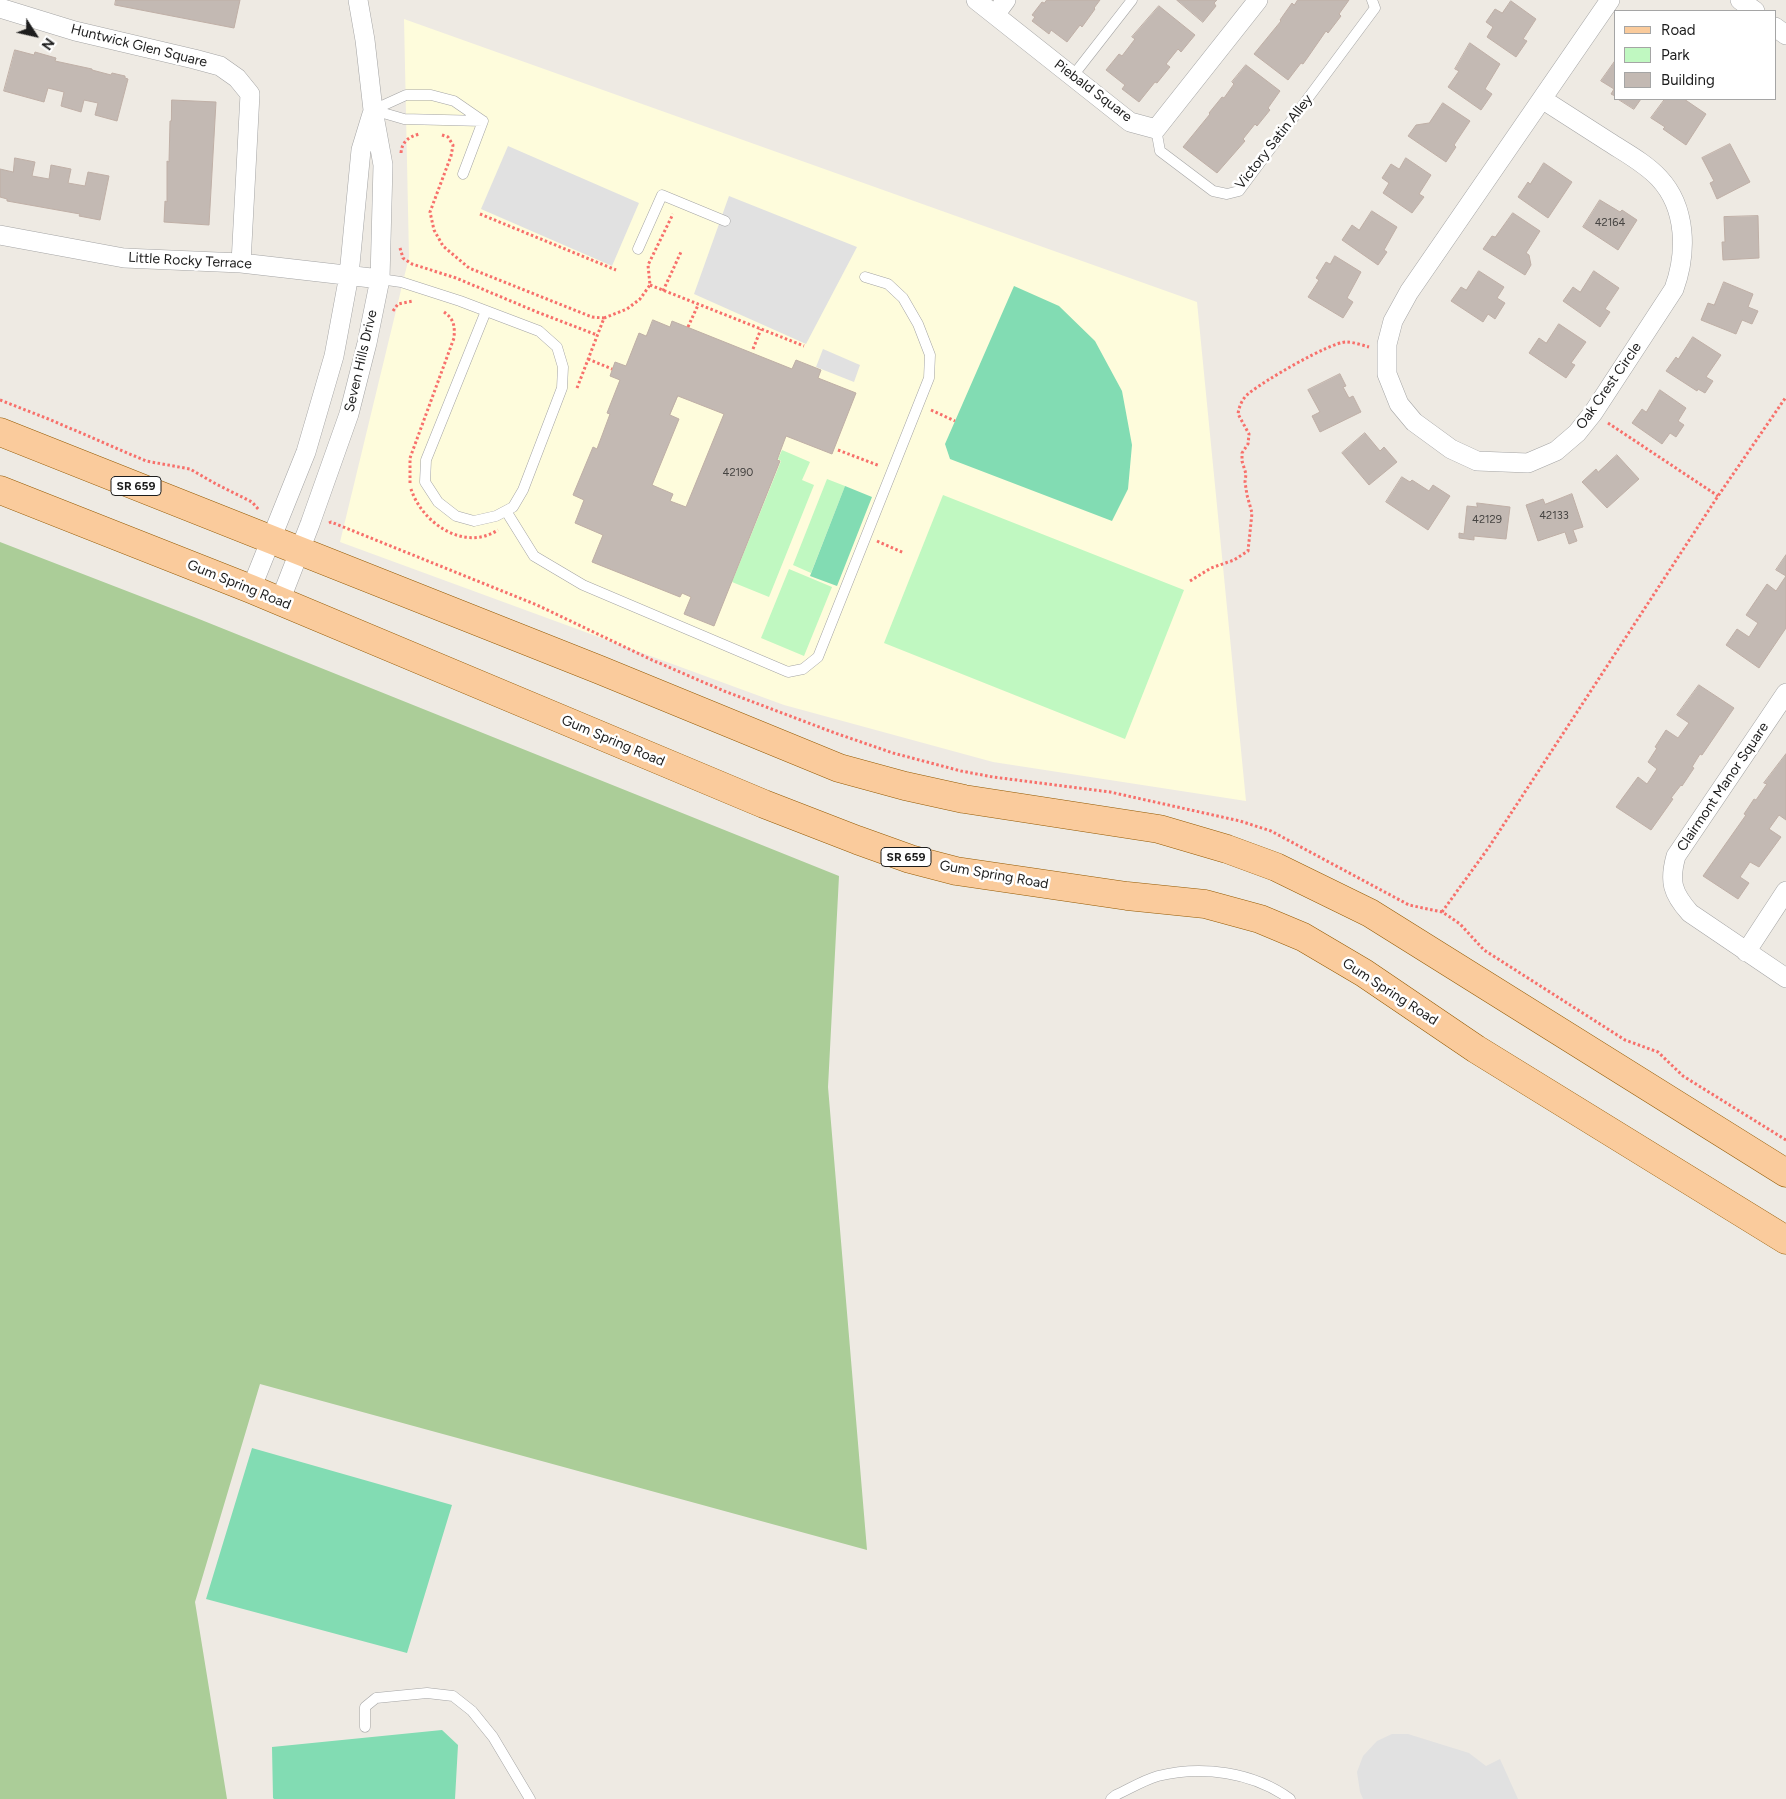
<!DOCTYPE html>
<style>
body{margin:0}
#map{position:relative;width:1786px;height:1799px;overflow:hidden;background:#eeeae3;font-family:Figtree,sans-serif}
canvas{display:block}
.legend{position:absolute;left:1614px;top:10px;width:162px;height:90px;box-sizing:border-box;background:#fff;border:1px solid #a5a5a5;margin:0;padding:6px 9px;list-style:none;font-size:15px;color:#1d1d1d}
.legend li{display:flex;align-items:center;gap:10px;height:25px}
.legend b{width:25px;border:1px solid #a5a5a5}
.north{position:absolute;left:10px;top:10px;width:50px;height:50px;-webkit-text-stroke:4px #fff;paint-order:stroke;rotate:125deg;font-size:14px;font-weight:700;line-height:20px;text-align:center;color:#1d1d1d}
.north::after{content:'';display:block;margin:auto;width:18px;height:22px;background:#1d1d1d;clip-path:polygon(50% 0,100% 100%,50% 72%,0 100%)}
</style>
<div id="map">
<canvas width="1786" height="1799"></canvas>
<ul class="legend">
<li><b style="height:6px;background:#facb9c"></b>Road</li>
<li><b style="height:14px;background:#c0f8c1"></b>Park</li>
<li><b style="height:14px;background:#c3b9b3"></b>Building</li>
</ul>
<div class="north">N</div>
</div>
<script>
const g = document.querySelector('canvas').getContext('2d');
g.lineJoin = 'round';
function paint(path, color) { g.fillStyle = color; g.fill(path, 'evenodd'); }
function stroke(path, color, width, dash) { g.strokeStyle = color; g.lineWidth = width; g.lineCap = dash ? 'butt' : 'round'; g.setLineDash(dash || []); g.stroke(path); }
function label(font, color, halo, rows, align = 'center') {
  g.font = font + ' Figtree,sans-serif'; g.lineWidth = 5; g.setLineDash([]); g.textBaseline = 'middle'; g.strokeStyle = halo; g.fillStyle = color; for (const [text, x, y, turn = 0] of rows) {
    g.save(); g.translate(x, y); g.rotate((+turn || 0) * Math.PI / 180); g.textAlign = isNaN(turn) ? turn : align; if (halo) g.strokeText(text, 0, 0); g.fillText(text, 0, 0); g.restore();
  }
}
paint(new Path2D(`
 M404,19L1197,302L1246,801L993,762L784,705L340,542L409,257Z`), '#fefcdc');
paint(new Path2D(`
 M0,542L194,617L839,876L828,1087L867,1550L260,1384L195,1602L227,1799H0Z`), '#abcd98');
paint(new Path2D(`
 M782,450L810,462L802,480L814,485L769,597L732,582L781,461L778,459Z
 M827,479L845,486L811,573L793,565Z
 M943,495L1184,590L1125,739L884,643Z
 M789,569L832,587L804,656L761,638Z`), '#c0f8c1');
paint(new Path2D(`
 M1014,286L1059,306L1095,341L1122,391L1132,445L1128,489L1112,521L950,459L945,444Z
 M845,486L872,497L837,586L810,576Z
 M252,1448L452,1505L407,1653L206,1599Z
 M442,1730L458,1745L455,1799H274L273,1798L272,1747Z`), '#82dcb3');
paint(new Path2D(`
 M508,146L639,203L612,266L481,209Z
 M729,196L857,247L806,344L694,294Z
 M823,349L860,365L854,382L816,367Z
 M1392,1734H1408L1469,1753L1486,1766L1500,1759L1518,1799H1363L1360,1792L1357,1772L1363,1756L1377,1741Z`), '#e1e1e1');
const building = new Path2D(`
 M116,0H240L234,28L115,5Z
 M1047,0H1100L1094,8L1095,9L1082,27L1080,25L1067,42L1051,30L1049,34L1032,21L1035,17L1032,15L1042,2L1044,3Z
 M1177,0H1217L1214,3L1216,6L1203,22Z
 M1298,0H1349L1339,14L1341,16L1328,33L1326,31L1308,57L1303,64L1301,63L1288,80L1254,54L1281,21L1280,20L1292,3L1294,5Z
 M1511,1L1536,19L1523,39L1527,41L1516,57L1487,37L1493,27L1486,22L1495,9L1502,13Z
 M1159,6L1195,35L1181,52L1178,49L1166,64L1170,67L1157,83L1155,82L1139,102L1122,89L1125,85L1106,70L1119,54L1122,56L1135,39L1132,37Z
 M1470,43L1500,64L1485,89L1492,94L1481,110L1448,87L1459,71L1455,69Z
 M15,50L34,55L35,52L56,58L55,61L92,69V70L111,75L112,73L125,76V78L128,79L117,121L95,115L98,103L84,100L81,112L61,106L64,92L48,88L44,102L4,91Z
 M1615,61V96L1611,94L1614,89L1601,81Z
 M1246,65L1280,91L1268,108L1270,110L1257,126L1255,124L1243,139L1245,141L1217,173L1183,147L1210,114L1209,113L1222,97L1224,98L1234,84L1232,82Z
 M1618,99H1641L1634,109Z
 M1665,99H1684L1706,114L1686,145L1663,129L1665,127L1651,118Z
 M172,100L216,102L209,225L164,222L165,201L167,202V161L169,162L170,121H171Z
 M1443,103L1470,121L1454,145L1456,147L1446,162L1408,136L1416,125L1429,123Z
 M1730,144L1750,182L1717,199L1710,183L1714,181L1702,158Z
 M15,158L35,162L32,176L49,179L51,165L71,169L68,183L85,186L88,172L109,176L100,220L79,216L80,214L7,201V199L0,197V169L13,172Z
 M1406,158L1431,175L1419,194L1424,197L1412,213L1383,193L1389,183L1382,178L1391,164L1399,169Z
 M1544,163L1572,182L1548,218L1518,197L1528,182L1530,184Z
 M1600,200L1620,212L1622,210L1637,220L1618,250L1583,227Z
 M1372,211L1397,227L1384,250L1387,252L1378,265L1342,240L1352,225L1359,230Z
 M1513,213L1540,231L1526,253L1529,255L1531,265L1525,275L1483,249L1492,236L1495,237Z
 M1758,216L1759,258L1723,260L1722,242H1725L1724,217Z
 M1335,256L1361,272L1347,298L1353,302L1343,318L1308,297L1319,280L1316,278L1326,262L1330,264Z
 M1479,271L1504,287L1497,298L1505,303L1495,319L1488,314L1483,322L1451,301L1461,287L1466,290Z
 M1594,271L1619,288L1605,309L1610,312L1600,327L1563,301L1573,287L1580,292Z
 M1724,282L1753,294L1748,307L1758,311L1752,324L1742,320L1736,334L1701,320L1708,303L1714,305Z
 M653,320L670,327L672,321L792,369L796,360L821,370L818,378L856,393L832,454L786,436L777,460L780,461L714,626L684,614L691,597L682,593L680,597L592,562L603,535L575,523L584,500L573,495L593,447L597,449L610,414L607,413L620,380L610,376L615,362L626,366L639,333L646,336ZM678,396L724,414L686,507L670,501L673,494L652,485L679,419L670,415Z
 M1559,324L1586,342L1571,363L1575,365L1566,378L1529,353L1539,338L1546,343Z
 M1693,337L1721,355L1706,377L1713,381L1705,393L1698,389L1697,391L1666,371L1676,357L1678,359Z
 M1340,374L1346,386L1343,387L1349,398L1353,396L1361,412L1320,432L1312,416L1320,412L1308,390Z
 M1660,390L1686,408L1678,421L1684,425L1676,437L1670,433L1662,444L1632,423L1642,409L1646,412Z
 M1365,433L1380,451L1384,447L1397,462L1369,485L1342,453Z
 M1617,455L1639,479L1607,508L1582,482L1596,469L1598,472Z
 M1402,477L1410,482L1412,480L1429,491L1433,485L1450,496L1428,530L1386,502Z
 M1572,494L1583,527L1573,530L1577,541L1569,544L1565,532L1538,541L1526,505L1543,499L1545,504Z
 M1477,503L1510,507L1506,539L1474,536V540L1459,538V533L1464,534L1467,506L1477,507Z
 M1786,555V628L1759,668L1726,645L1737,629L1749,637L1758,623L1746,615L1767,584L1776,591L1786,576L1776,570Z
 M1699,685L1734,708L1702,755L1700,754L1692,767L1694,768L1682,786L1681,785L1671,798L1673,799L1651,830L1616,807L1638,777L1647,784L1657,769L1648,762L1657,748L1655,747L1666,730L1678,738L1689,723L1677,715Z
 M1786,754V820L1779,815L1769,829L1781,837L1759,867L1750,862L1740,877L1749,883L1738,899L1703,876L1746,815L1744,814L1754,799L1756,800L1767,784L1764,783Z`);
paint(building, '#c3b9b3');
stroke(building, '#bfafa6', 1);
const service = new Path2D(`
 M1072,77L1132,0
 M373,110L406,95H431L454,101L483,121
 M373,110L404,119L483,121
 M1156,129L1160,151L1213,191L1227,194L1239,191L1375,8L1372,0
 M463,174L483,121
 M638,249L662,195L725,221
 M380,279L401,282L460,301L539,331L557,347L563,367L562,388L523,490L513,507L496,516L474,521L456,516L438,502L425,482L426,460L486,311
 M506,511L534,556L583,585L788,672L803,669L818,657L929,378L930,355L918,324L903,298L888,284L865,277
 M365,1727V1707L376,1698L427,1693L453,1696L472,1711L493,1737L530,1799
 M1111,1799L1116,1795C1129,1789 1144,1780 1158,1776C1202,1765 1253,1772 1290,1799`);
const minor = new Path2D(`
 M976,0L1130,122L1156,129L1258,0
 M1740,0L1755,11
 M0,8L75,31L194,59L220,66L237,78L250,94L241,263
 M995,15L1006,0
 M1775,27L1786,35
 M1542,99C1564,113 1587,128 1609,142C1626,153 1645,163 1659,178C1687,208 1687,253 1674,289L1593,413L1577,433L1556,451L1528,463L1477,461L1451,449L1414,422L1399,404L1387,374V344L1393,321L1409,292L1610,0
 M0,235L124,258L241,263L380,279
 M251,589L306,452L334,356L349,275L361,150L372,114
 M280,601L310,524L349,414L367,343L380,279L383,165L373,110L365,40L358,0
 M1786,693L1676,856C1669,881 1672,893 1690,913L1786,978
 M1746,952L1786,891`);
const primary = new Path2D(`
 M0,432L600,670L839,768L905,786L964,799L1159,829L1227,849L1276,867L1370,913L1786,1173
 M0,490L251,589L764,804L857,840L910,859L956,871L1127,896L1205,904L1260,919L1303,937L1364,973L1476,1049L1786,1240`);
stroke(service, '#a4a4a4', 11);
stroke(minor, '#a4a4a4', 20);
stroke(primary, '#945a03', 29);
stroke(new Path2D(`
 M442,135L448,137L453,145L451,156L430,212L434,230L443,246L469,268L592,317L604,318
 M401,153C402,141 409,137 419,134
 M480,214L616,270
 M400,248L403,258L412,264L456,278L537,312L597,335
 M650,285L804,346
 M663,291L681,252
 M393,311L398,304L413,301
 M688,327L698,305
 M753,349L761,329
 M588,359L612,369
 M577,388L604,318L627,309L640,299L650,285L648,265L673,214
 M0,400L51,420L146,461L190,469L216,484L252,502L259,510
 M931,410L955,421
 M1608,423L1718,496
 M838,450L880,466
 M410,483V458L454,338C455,326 454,319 444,312
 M411,489C422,523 464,552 498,530
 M329,523L331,522L537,605L652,660L724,691L835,733L893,753L961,771L993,777L1110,792L1240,821L1271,831L1409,905L1442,912L1450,917L1460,924L1484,950L1625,1040L1658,1052L1683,1076L1786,1140
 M877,541L904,553
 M1190,581L1211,568L1234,560L1248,551L1252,513L1247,495L1245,482L1246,474L1242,461V453L1248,444L1249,434L1238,414C1239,407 1242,399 1248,394C1262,382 1330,342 1346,342C1353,342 1362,345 1369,347
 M1442,912L1489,847L1718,496L1786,397`), '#f7706b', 3, [2.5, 2.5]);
stroke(service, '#fff', 10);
stroke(minor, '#fff', 19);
stroke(primary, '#facb9c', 28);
label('11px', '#464442', null, [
 ["42164",1610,223],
 ["42190",738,473],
 ["42133",1554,516],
 ["42129",1487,520]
]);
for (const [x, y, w] of [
 [136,486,50],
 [906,857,50]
]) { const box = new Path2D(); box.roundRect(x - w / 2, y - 9.5, w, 19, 4); g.fillStyle = '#fff'; g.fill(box); stroke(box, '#1d1d1d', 1); }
label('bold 12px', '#1d1d1d', null, [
 ["SR 659",136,486],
 ["SR 659",906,857]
]);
label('14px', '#1d1d1d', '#fff', [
 ["Huntwick Glen Square",139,46,14],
 ["Piebald Square",1093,91,37],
 ["Victory Satin Alley",1274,142,-52],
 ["Little Rocky Terrace",190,261,3],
 ["Seven Hills Drive",361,361,-77],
 ["Oak Crest Circle",1609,386,-55],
 ["Gum Spring Road",239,585,22],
 ["Gum Spring Road",613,741,23],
 ["Clairmont Manor Square",1723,787,-56],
 ["Gum Spring Road",994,875,10],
 ["Gum Spring Road",1390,992,33]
]);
</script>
